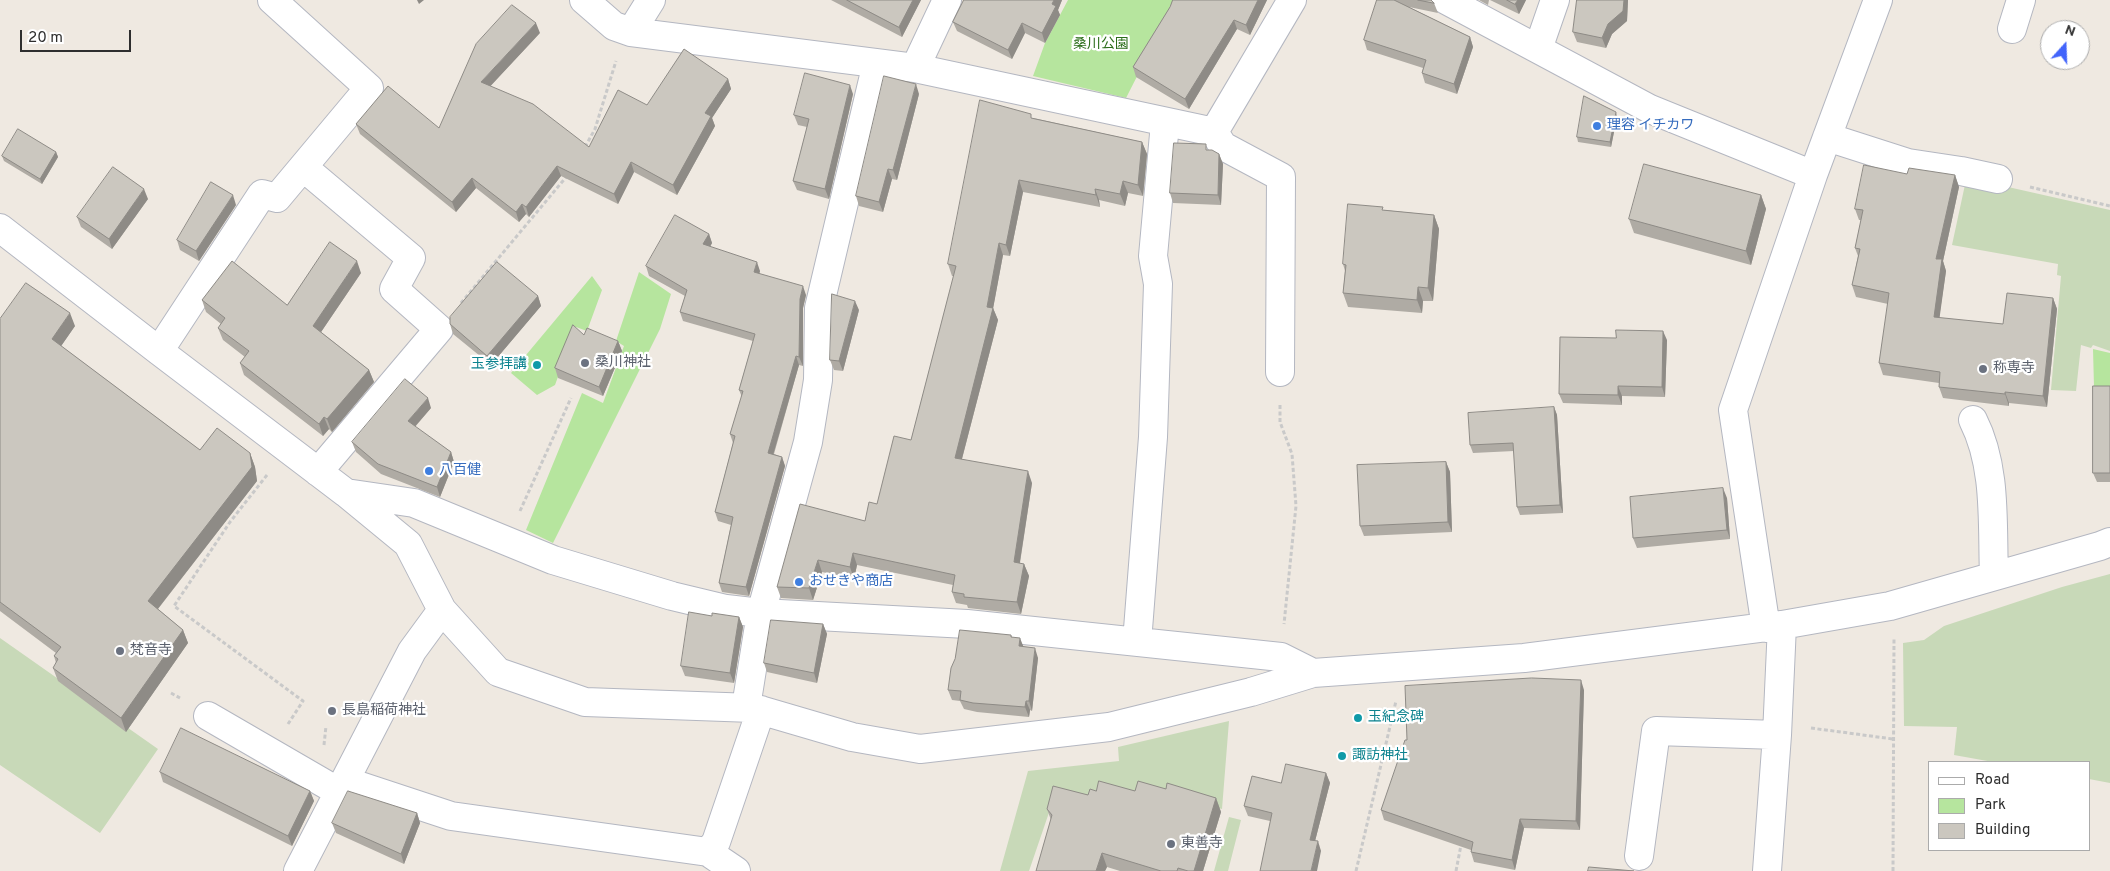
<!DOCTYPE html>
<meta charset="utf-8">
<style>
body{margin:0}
#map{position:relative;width:2110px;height:871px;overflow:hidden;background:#efe9e1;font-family:Overpass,sans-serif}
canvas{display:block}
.legend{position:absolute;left:1928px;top:761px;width:162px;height:90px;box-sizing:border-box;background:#fff;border:1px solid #ababab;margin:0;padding:6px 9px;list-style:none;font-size:15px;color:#2e2e2e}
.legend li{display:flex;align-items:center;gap:10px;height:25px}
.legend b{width:25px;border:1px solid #ababab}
.north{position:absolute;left:2040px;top:20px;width:50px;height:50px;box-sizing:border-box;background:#fff;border:1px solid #ababab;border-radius:50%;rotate:20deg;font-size:14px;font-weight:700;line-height:20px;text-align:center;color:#2e2e2e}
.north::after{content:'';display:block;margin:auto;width:18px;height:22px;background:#4264fb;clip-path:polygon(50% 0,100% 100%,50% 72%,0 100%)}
.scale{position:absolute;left:20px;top:30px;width:111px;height:22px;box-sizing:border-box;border:2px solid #2e2e2e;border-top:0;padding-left:6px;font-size:15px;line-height:18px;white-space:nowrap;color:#2e2e2e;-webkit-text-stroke:4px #fff;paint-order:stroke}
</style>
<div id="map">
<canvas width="2110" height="871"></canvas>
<ul class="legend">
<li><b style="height:6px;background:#fff"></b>Road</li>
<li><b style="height:14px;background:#b6e59e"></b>Park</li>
<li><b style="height:14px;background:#cbc7bf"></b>Building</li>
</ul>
<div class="north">N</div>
<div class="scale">20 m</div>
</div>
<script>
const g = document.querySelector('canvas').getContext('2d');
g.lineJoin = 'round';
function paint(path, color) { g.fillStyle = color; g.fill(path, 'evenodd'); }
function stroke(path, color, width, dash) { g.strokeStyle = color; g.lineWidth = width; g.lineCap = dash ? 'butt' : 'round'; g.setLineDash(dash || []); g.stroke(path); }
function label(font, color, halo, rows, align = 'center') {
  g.font = font + ' Overpass,"Noto Sans JP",sans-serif'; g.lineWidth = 4.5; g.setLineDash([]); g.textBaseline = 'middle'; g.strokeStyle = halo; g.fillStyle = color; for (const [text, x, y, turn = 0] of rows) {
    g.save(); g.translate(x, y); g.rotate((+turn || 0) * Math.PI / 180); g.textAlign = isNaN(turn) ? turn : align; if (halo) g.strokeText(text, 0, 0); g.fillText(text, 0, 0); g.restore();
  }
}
paint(new Path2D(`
 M1068,0H1176L1126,98L1033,76L1045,43Z
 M639,272L671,294L660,329L553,543L526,530L582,393L603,403L624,346L616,341Z
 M592,276L602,290L587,331L576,327L555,385L537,395L511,373Z
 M2093,349L2110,353V425H2095Z`), '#b6e59e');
paint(new Path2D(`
 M1966,180H1977L2110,210V351L2093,345L2091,348L2081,345L2076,391L2051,390L2061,276L2057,275L2058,264L1952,245Z
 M2110,574V783L2089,779V762H1993L1954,755L1957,727L1904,726L1903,643L1924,640L1944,626L2062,587Z
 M0,638L158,749L100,833L0,765Z
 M1229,721L1222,809L1139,787L1135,798L1055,795L1029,871H1000L1028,771L1119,761L1118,747Z
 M1229,817L1241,820L1228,871H1214Z`), '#c8d9b8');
const minor = new Path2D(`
 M584,0L614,26L631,32L915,68L1214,132L1292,0
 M1446,0L1650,109L1813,175
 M2012,29L2021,0
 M631,32L651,0
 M1538,49L1555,0
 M915,68L947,0
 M1214,132L1223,146L1281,177L1280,372
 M1827,137L1908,163L1961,171L1998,179
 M303,167L411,258L394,289L439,329L318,472
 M0,228L159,351L346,493L408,544L442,610L498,672L585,702L753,708L852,737L920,749L1109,727L1251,692L1313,673L1524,658L1782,625L1890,606L2100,546L2110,542
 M159,351L262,194L277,198L369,88L272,0
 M1973,420C1997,467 1992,524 1994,576
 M346,493L414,503L553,560L672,596L726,609L761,613L967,624L1281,657L1313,673
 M1766,628L1733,410L1813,175L1878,0
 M1137,642L1153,437L1158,284L1153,256L1165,123
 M746,707L761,613L808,442L818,380L819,308L877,63
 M208,716L339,792
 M345,781L451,816L708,852L736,871
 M708,852L716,842L761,710
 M1639,856L1656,731L1777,735
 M298,871L412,651L442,610
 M1767,871L1777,735L1782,625`);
stroke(minor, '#b4b7c1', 30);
stroke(new Path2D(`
 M585,147L595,129L616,61
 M2030,187L2110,206
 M461,303L567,176
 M1280,405V422L1292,454L1296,506L1284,624
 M267,475L230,522L174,606L303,701L288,724
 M520,511L571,398
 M171,693L180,698
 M1811,728L1893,739
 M324,745L326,726
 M1356,871L1396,701
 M1456,871L1461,845
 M1893,871L1894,639`), '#c9c9c9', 3, [4, 2.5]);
stroke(minor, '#fff', 28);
paint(new Path2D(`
 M831,0H921L902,37Z
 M964,0H1062L1058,10L1060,15L1045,43L1025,33L1012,59L957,31L953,22Z
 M1173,0H1267L1250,35L1237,29L1189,109L1136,77L1133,67L1170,7Z
 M1377,0H1431L1434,3L1438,13L1409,7L1470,37L1473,47L1457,94L1425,83L1422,73L1423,68L1367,50L1364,40Z
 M1479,0H1489L1488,5Z
 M1490,0H1526L1519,14Z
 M1577,0H1628L1627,21L1612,34L1606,48L1577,42L1573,32Z
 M540,33L490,86L589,147L647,105L728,79L731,89L712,118L715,126L677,195L634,172L618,204L561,176L529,217L526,214L519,222L476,188L456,212L360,134L356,124L439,128Z
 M853,94L829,199L797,190L793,181L807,127L798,125L794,115Z
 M919,94L897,180L892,179L883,212L859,206L856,196Z
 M1617,117L1611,147L1578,142L1577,137Z
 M1033,118L1142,142L1147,154L1143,196L1128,193L1125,206L1099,200L1100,207L1023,192L1010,256L1003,255L993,308L998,320L962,459L1032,483L1020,563L1024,564L1029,576L1021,614L968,608L967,605L956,603L952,592L953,585L857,565L854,579L822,572L813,600L781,598L777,587L865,521L877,504L911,440L954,276H952L948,264Z
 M1208,150L1219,154L1223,164L1221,205L1173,203L1170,193Z
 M56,152L58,157L42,184L4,161L2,156Z
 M1907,174L1955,175L1959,187L1943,261L1946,271L1939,318L2003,324L2053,298L2057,309L2047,407L2009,403V406L1943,398L1939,387V383L1883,375L1879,363L1888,304L1856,297L1852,285L1858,256L1855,248L1861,220H1859L1855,209Z
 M1761,195L1766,209L1751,265L1634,233L1629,219Z
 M148,199L112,249L81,227L77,217Z
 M236,205L199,261L180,250L177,240Z
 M1384,210L1434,215L1439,229L1433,301H1423L1422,313L1348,307L1343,293L1345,271L1343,264Z
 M709,234L712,243L710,247L760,271L759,274L806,295L803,308V366L799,365L774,454L782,457L785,466L749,596L722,592L719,583L731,525L718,521L715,512L733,443L730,434L742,397L739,390L753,341L683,321L680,312L685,296L649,276L646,266Z
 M361,273L321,332L369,370L374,382L332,432L329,429L323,436L244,375L240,363L245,357L223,340L218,328L221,324L206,312L202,300L287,305Z
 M538,296L541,306L491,365L453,334L450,324Z
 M859,310L843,371L834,370L830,360Z
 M0,319L75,326L61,346L200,450L250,453L255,467L257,481L158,609L183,630L188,643L126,732L58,681L53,668L56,663L54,656L56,653L0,611Z
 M584,335L618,341L622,351L603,396L558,378L555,368Z
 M1667,340L1665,397L1622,396V405L1563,403L1559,394Z
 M2110,386V482H2097L2093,473Z
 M1554,407L1557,415L1563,513L1520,515L1517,507L1514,451L1473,453L1470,445Z
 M431,408L415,427L451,452L454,462L440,497L381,474L356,452L352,442Z
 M1446,462L1450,472L1452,532L1364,536L1360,526Z
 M1727,498L1730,539L1637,548L1633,538Z
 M712,616L739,617L743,627L734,683L685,676L681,666Z
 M823,624L827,634L817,683L767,672L764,663Z
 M1011,635L1012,637L1023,646L1038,658L1032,711L1030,710L1029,717L977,712L964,709L960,701L952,700L948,690Z
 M1584,690L1580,830L1524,828L1515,870L1474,862L1471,852V850L1384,820L1381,810L1407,740Z
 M160,772L310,791L314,801L292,846L163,782Z
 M1326,773L1330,783L1315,841L1321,851L1270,821L1248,816L1244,806L1281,783Z
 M1166,789L1216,798L1221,812L1203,871H1120L1107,867L1105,871H1036L1051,820L1047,809L1088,795L1096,791H1135Z
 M417,813L420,823L404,864L336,833L332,823Z`), '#afaba4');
paint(new Path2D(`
 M417,0H424L419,4Z
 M913,0H921L902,37L899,27Z
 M1054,0H1062L1058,10L1060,15L1045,43L1042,33Z
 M1258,0H1267L1250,35L1246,25Z
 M1518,0H1526L1519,14L1515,4Z
 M1624,0H1628L1627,21L1612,34L1606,48L1602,38L1608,24Z
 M1234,20L1237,29L1189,109L1185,99Z
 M536,23L540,33L485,92L481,82Z
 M1022,23L1025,33L1012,59L1008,50Z
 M1470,37L1473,47L1457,94L1454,84Z
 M728,79L731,89L712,118L715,126L677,195L673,185L705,113Z
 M916,84L919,94L897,180L893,170Z
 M850,85L853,94L829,199L825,189Z
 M1616,112L1617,117L1611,147L1610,142Z
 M1142,142L1147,154L1143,196L1138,185Z
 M56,152L58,157L42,184L40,179Z
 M1219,154L1223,164L1221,205L1218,195Z
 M631,162L634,172L618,204L614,194Z
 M557,166L561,176L529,217L526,207Z
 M888,169L892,179L883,212L879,202Z
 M1955,175L1959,187L1943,261L1946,271L1938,329L1934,317L1936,259Z
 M472,178L476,188L456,212L452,202Z
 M1019,180L1023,192L1010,256L1006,245Z
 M1123,181L1128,193L1125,206L1120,194Z
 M144,189L148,199L112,249L109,239Z
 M1095,189L1099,200L1100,207L1096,195Z
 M233,195L236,205L199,261L196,251Z
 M1761,195L1766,209L1751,265L1746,251Z
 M522,204L526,214L519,222L516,212Z
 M1434,215L1439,229L1433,301L1428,288Z
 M709,234L712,243L706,254L703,244Z
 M999,243L1003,255L993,309V308L998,320L959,470L955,458L987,307Z
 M357,261L361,273L317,338L313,326Z
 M757,262L760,271L757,281L754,272Z
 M803,286L806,295L803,308V366L799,357L800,299Z
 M1418,287L1423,301L1422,313L1417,300Z
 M538,296L541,306L491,365L487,356Z
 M2053,298L2057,309L2047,407L2043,396Z
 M855,301L859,310L843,371L839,361Z
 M70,313L75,326L57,352L52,339Z
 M1663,331L1667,340L1665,397L1662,387Z
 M618,341L622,351L603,396L599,387Z
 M796,356L799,365L771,462L768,453Z
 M369,370L374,382L332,432L327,419Z
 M1618,386L1622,396V405L1618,395Z
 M2005,392L2009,403V406L2005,394Z
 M428,398L431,408L411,431L408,421Z
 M1554,407L1557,415L1563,513L1560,505Z
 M324,417L329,429L323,436L319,424Z
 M451,452L454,462L440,497L437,487Z
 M250,453L255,467L257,481L153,615L148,601Z
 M782,457L785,466L749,596L746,587Z
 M1446,462L1450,472L1452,532L1448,522Z
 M1028,471L1032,483L1018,574L1014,562Z
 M1723,488L1727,498L1730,539L1727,530Z
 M853,553L857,565L854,579L850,567Z
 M818,560L822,572L813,600L809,588Z
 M1024,564L1029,576L1021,614L1017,602Z
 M739,617L743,627L734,683L730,673Z
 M823,624L827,634L817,683L814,673Z
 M183,630L188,643L126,732L121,718Z
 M1020,638L1024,648L1019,646Z
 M1035,648L1038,658L1032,711L1029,701Z
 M1581,680L1584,690L1580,830L1576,821Z
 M1026,701L1030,710L1029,717L1025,707Z
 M1326,773L1330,783L1313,849L1310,840Z
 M310,791L314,801L292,846L288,836Z
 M1216,798L1221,812L1203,871H1194Z
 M417,813L420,823L404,864L401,854Z
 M1520,819L1524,828L1515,870L1512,860Z
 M1318,841L1321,851L1317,871H1311Z
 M1102,853L1107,867L1105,871H1096Z`), '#8e8b86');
const building = new Path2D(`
 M847,0H913L899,27Z
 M964,0H1054L1052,4L1056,6L1042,33L1022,23L1008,50L953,22Z
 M1173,0H1258L1246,25L1234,20L1185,99L1133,67L1170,7Z
 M1377,0H1394L1470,37L1454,84L1422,73L1426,60L1364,40Z
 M1418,0H1431L1434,3Z
 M1507,0H1518L1515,4Z
 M1577,0H1624L1623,11L1608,24L1602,38L1573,32Z
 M512,5L536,23L481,82L533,104L589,147L618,90L647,105L684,49L728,79L705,113L711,116L673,185L631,162L614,194L557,166L526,207L522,204L516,212L472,178L452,202L356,124L388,86L439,128L476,44Z
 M805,73L850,85L825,189L793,181L809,119L794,115Z
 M884,76L916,84L893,170L888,169L879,202L856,196Z
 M1584,96L1616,112L1610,142L1577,137Z
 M980,100L1031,114V118L1142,142L1138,185L1123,181L1120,194L1095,189L1096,195L1019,180L1006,245L999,243L987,307L993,308L955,458L1028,471L1014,562L1024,564L1017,602L964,597V594L952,592L955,575L853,553L850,567L818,560L809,588L777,587L800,504L865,521L869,502L877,504L894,436L911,440L956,266L948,264Z
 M18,129L56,152L40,179L2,156Z
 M1174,143L1206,144V150H1212L1219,154L1218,195L1170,193Z
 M1644,164L1761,195L1746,251L1629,219Z
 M1864,165L1907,174L1909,168L1955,175L1936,259H1942L1934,317L2003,324L2007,293L2053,298L2043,396L2005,392V394L1939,387L1940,372L1879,363L1889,293L1852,285L1860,249L1855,248L1863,210L1855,209Z
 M113,167L144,189L109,239L77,217Z
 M211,182L233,195L196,251L177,240Z
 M1348,204L1383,207L1382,210L1434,215L1428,288L1418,287L1417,300L1343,293L1346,265L1343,264Z
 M675,215L709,234L703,244L757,262L754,272L803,286L800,299L799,357L796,356L768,453L782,457L746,587L719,583L733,517L715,512L735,436L730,434L743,391L739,390L755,334L680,312L687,290L646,266Z
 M330,242L357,261L313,326L369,370L327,419L324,417L319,424L240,363L249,351L218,328L225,318L202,300L232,261L287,305Z
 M497,262L538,296L487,356L450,324V317Z
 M26,283L70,313L52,339L200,450L217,428L250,453L252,467L148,601L183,630L121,718L53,668L58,659L54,656L61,647L0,602V319Z
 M832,294L855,301L839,361L830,360Z
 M573,325L584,335L587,328L618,341L599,387L555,368Z
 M1616,330L1663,331L1662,387L1618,386V395L1559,394L1560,337L1616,338Z
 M405,379L428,398L408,421L451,452L437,487L378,464L352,442Z
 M2093,386H2110V473H2093Z
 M1554,407L1560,505L1517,507L1513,443L1470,445L1468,413Z
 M1446,462L1448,522L1360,526L1357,465Z
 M1723,488L1727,530L1633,538L1630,497Z
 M689,612L712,616V613L739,617L730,673L681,666Z
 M771,620L823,624L814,673L764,663Z
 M960,630L1011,635V637L1020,638L1019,646L1035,648L1029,701H1026L1025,707L973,703L960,700L961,691L948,690L951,668L955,659Z
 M1532,678L1581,680L1576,821L1520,819L1512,860L1471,852L1473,842L1381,810L1405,740H1407L1405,686Z
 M181,728L310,791L288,836L160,772Z
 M1286,764L1326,773L1310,840L1318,841L1311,871H1260L1272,813L1244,806L1252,776L1281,783Z
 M1099,781L1135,791L1138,781L1166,789L1167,783L1216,798L1194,871H1188L1178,868L1177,871H1161L1102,853L1096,871H1036L1052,815L1047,809L1053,786L1088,795L1090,789L1096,791Z
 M348,791L417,813L401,854L332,823Z
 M1589,867L1634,871H1588Z`);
paint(building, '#cbc7bf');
stroke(building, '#8e8b86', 1);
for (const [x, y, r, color] of [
 [1597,126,5,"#3f7fe0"],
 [585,363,5,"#6b7280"],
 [537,365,5,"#0f9aa8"],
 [1983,369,5,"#6b7280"],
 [429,471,5,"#3f7fe0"],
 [799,582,5,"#3f7fe0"],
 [120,651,5,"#6b7280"],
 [332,711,5,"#6b7280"],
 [1358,718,5,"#0f9aa8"],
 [1342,756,5,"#0f9aa8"],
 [1171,844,5,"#6b7280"]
]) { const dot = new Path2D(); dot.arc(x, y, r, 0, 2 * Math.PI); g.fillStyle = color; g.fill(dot); stroke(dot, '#fff', 2); }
label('14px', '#2c6e1b', '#fff', [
 ["桑川公園",1101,45]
]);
label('14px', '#366cbe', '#fff', [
 ["理容 イチカワ",1607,126],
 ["八百健",439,471],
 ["おせきや商店",809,582]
], 'left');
label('14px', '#5b616d', '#fff', [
 ["桑川神社",595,363],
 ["称専寺",1993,369],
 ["梵音寺",130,651],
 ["長島稲荷神社",342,711],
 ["東善寺",1181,844]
], 'left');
label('14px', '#0d838f', '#fff', [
 ["玉参拝講",527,365,"right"],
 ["玉紀念碑",1368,718],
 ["諏訪神社",1352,756]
], 'left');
</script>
